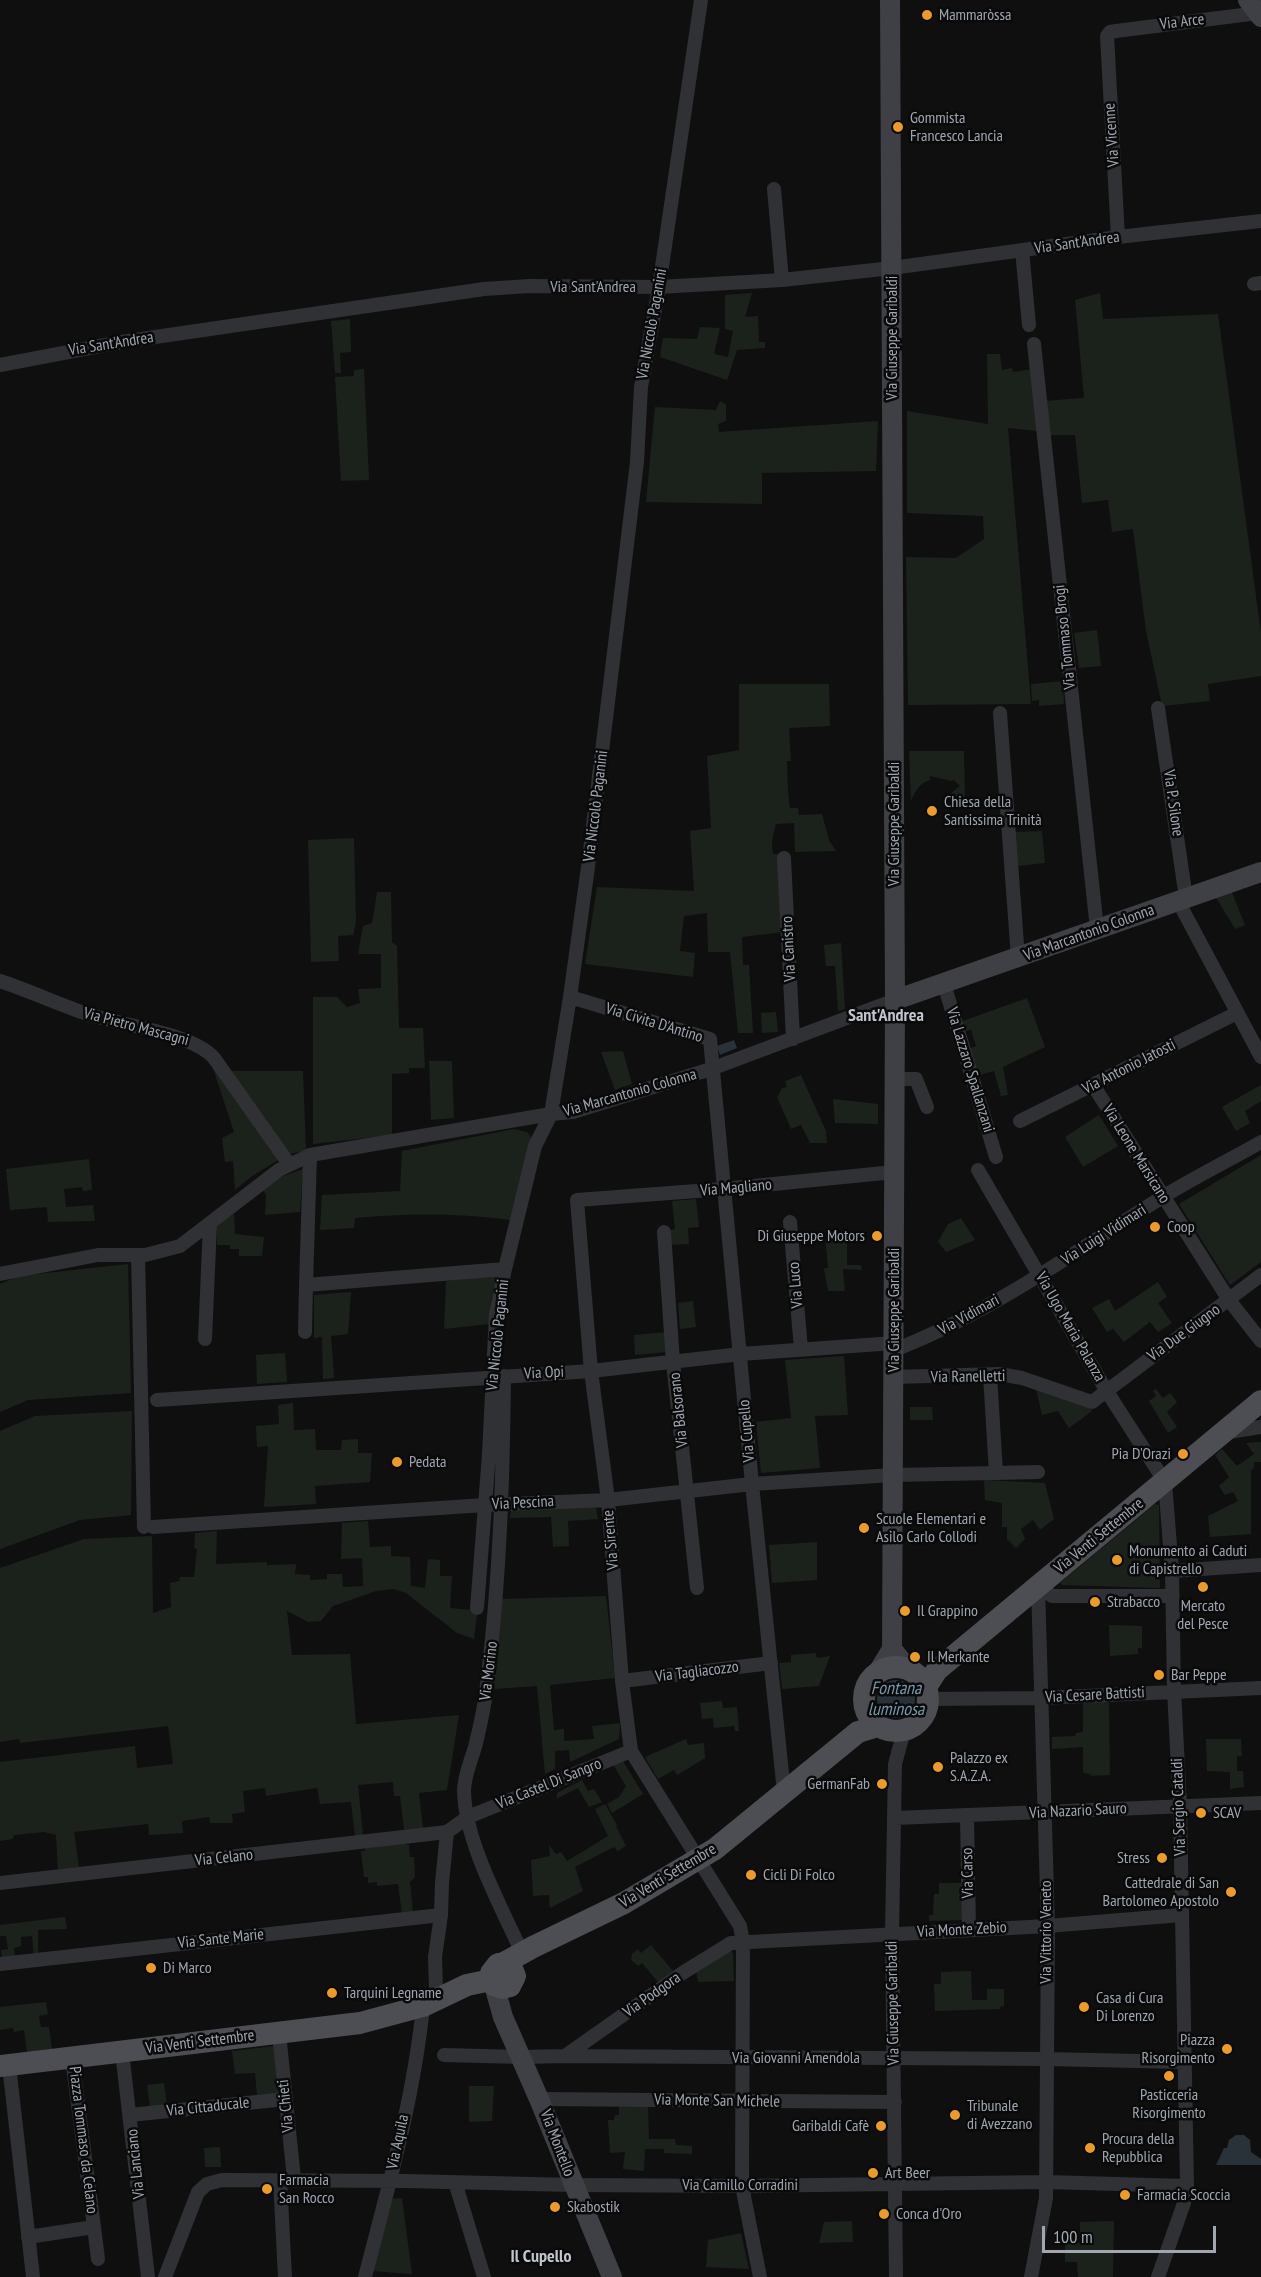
<!DOCTYPE html>
<meta charset="utf-8">
<style>
body{margin:0}
#map{position:relative;width:1261px;height:2277px;overflow:hidden;background:#0f0f10;font-family:"PT Sans Narrow",sans-serif}
canvas{display:block}
.scale{position:absolute;left:1042px;top:2226px;width:174px;height:27px;box-sizing:border-box;border:3px solid #a0a7b1;border-top:0;padding-left:8px;font-size:18px;line-height:21px;white-space:nowrap;color:#a0a7b1;-webkit-text-stroke:4px #0a0a0b;paint-order:stroke}
</style>
<div id="map">
<canvas width="1261" height="2277"></canvas>
<div class="scale">100 m</div>
</div>
<script>
const g = document.querySelector('canvas').getContext('2d');
g.lineJoin = 'round';
function paint(path, color) { g.fillStyle = color; g.fill(path, 'evenodd'); }
function stroke(path, color, width, dash) { g.strokeStyle = color; g.lineWidth = width; g.lineCap = dash ? 'butt' : 'round'; g.setLineDash(dash || []); g.stroke(path); }
function label(font, color, halo, rows, align = 'center') {
  g.font = font + ' "PT Sans Narrow",sans-serif'; g.lineWidth = 5; g.setLineDash([]); g.textBaseline = 'middle'; g.strokeStyle = halo; g.fillStyle = color; for (const [text, x, y, turn = 0] of rows) {
    g.save(); g.translate(x, y); g.rotate((+turn || 0) * Math.PI / 180); g.textAlign = isNaN(turn) ? turn : align; if (halo) g.strokeText(text, 0, 0); g.fillText(text, 0, 0); g.restore();
  }
}
paint(new Path2D(`
 M752,293L745,317L758,316L759,342H765V348L737,350L727,380L660,357L663,338L697,339L700,327L720,328L714,354L728,357L733,331L725,329V295Z
 M1100,293L1103,319L1218,314L1261,633V676L1208,684L1210,701L1162,706L1146,631L1133,529L1112,532L1108,500L1082,503L1075,435H1047L1044,401L1084,398L1075,300Z
 M350,319L351,352L340,353L341,373H335L331,321Z
 M987,354H1000L1002,370L1012,368L1013,372L1032,369L1037,431L1008,428L1031,704L908,705L906,557L956,558L984,539L983,516L907,513V411L988,424Z
 M364,369L369,480L341,481L335,377L354,376V370Z
 M720,401L726,404V421L718,424L719,432L878,421L876,471L762,473V504L646,502L655,407L716,410Z
 M1097,630L1101,666L1079,668L1074,633Z
 M1063,681L1064,704L1039,706V700L1032,701L1031,684Z
 M739,684H829L830,726L789,728L791,761H787L788,793L790,808H798L799,815L822,814L829,840L836,851L795,852L794,823L776,824C773,835 771,843 773,854H779L783,932L742,937L743,965H749L753,1033H738L730,952H708L707,913L684,916L680,951L695,953L693,977L585,964L597,887L694,891L690,831L711,828L707,756L739,750Z
 M909,751H964L965,802H953L950,794L960,786L954,780L951,781L930,776V780C921,782 913,793 911,802Z
 M1042,831L1045,863L1017,866L1015,832Z
 M354,838L356,923L353,935L338,936L339,961L311,962L308,840Z
 M1231,890L1245,925L1235,929L1215,896Z
 M377,892H391L392,942L397,946L399,1028H423L425,1068H409V1073L392,1074V1135L313,1144V997H337L347,1007L360,1003L358,989L381,988V954H358L363,926L372,923Z
 M841,943L845,1009L838,1011L835,966H826L824,945Z
 M1027,998L1045,1047L1003,1067L1008,1095L1001,1096L994,1071L976,1076L968,1049L976,1046L971,1030L962,1032L960,1022Z
 M776,1012L778,1032L762,1033L761,1013Z
 M623,1051L632,1084L615,1090L601,1052Z
 M209,1056L280,1159L252,1176L235,1190L233,1161L225,1162L222,1138L234,1132Z
 M429,1061H452L454,1118L431,1120Z
 M227,1071H303L306,1151L288,1154Z
 M801,1075L826,1131L827,1143H810L801,1125L791,1129L777,1097L782,1088L787,1087L785,1081Z
 M1261,1085V1101L1245,1111L1250,1123L1236,1131L1222,1107Z
 M833,1099L878,1104V1124L835,1123Z
 M1099,1115L1118,1146L1083,1167L1065,1137Z
 M514,1129L527,1132L532,1138L510,1220C458,1213 407,1213 355,1218L354,1228L320,1230L322,1195L400,1191L402,1151Z
 M1261,1155V1262L1230,1285L1179,1204Z
 M89,1159L92,1190L83,1191L82,1187L64,1189L66,1207L93,1205L95,1221L48,1222L47,1207L10,1210L6,1169Z
 M303,1169L300,1212L265,1215L266,1195L263,1190L281,1177Z
 M696,1199L699,1227L688,1228L689,1244L670,1245L668,1231L675,1229L672,1201Z
 M234,1214L235,1234L264,1237L262,1256H239V1249H230V1245H217V1225Z
 M961,1218L975,1240L946,1252L938,1242L948,1224Z
 M825,1237H847V1265H861L862,1270L843,1269L845,1291H828L824,1268H828Z
 M128,1264L131,1393L28,1400L0,1412V1284L19,1276Z
 M497,1275L491,1300L489,1324L444,1329L446,1281Z
 M1158,1282L1167,1297L1158,1303L1172,1323L1158,1332L1150,1322L1124,1342L1113,1329L1107,1332L1092,1308L1109,1299L1115,1311Z
 M351,1292L348,1334L331,1336L334,1378L323,1379L322,1337L314,1338V1295Z
 M693,1301L696,1327L680,1329L678,1303Z
 M667,1332L668,1352L635,1355L634,1335Z
 M285,1353L287,1382L257,1384L256,1355Z
 M844,1356L848,1415L815,1416L820,1468L761,1473L756,1422L791,1418L785,1360Z
 M1035,1385L1088,1404L1092,1411L1069,1428L1058,1411L1042,1415Z
 M1156,1389L1163,1398L1170,1393L1177,1402L1167,1412L1177,1427L1168,1433L1149,1401L1156,1396L1153,1391Z
 M293,1403L294,1430L315,1429L316,1450H341L342,1440L358,1439V1453H372L370,1482L315,1486L316,1504L264,1507L268,1446L257,1447L256,1426L279,1424L278,1405Z
 M910,1407H932L933,1420H910Z
 M132,1411L131,1515L80,1520L0,1549V1431L35,1416Z
 M1261,1442V1462H1254V1468L1251,1470V1534L1210,1537L1208,1516L1238,1501L1233,1492L1225,1495L1219,1486L1229,1477L1215,1455L1222,1449L1237,1466L1254,1454L1246,1443Z
 M984,1480L1045,1483L1054,1519L1040,1530L1033,1520L1021,1529L1025,1539L1016,1548L1007,1539V1527H1002V1503L985,1500Z
 M1155,1504L1159,1505L1160,1588L1062,1585L1060,1583Z
 M596,1506L598,1519L568,1521L569,1546L553,1547L551,1517L510,1518L511,1511Z
 M368,1521L370,1547L391,1546V1556L410,1557L411,1586L425,1588L428,1559L440,1560V1576H452L450,1608L471,1610L477,1614L474,1639L457,1633L406,1593L394,1589L376,1591L333,1606L321,1621L308,1622L287,1611L292,1655L350,1654L356,1724L459,1715L447,1790L419,1793L423,1828L404,1830L400,1796H394L393,1782L358,1785L363,1835L355,1836L351,1802L320,1804L317,1788L266,1796L265,1788L243,1791L245,1812L232,1814L233,1823H210L209,1817L182,1821L183,1833L149,1835L148,1824L74,1832L79,1867L58,1870L56,1835L44,1832L14,1835L13,1839L0,1841V1762L135,1746L137,1768L173,1764L168,1726L20,1743L19,1739L0,1742V1568L84,1539L152,1536L153,1613L171,1607L170,1583L179,1581L180,1577H194L197,1549L194,1548L195,1533L217,1531L216,1564L267,1562V1565L296,1564L295,1574L310,1575V1580L327,1579V1574H342L343,1587L363,1586L362,1558L341,1559L342,1523Z
 M817,1542V1580L772,1583L769,1545Z
 M606,1596L615,1678L550,1685L554,1730L564,1729V1741L594,1739L592,1726L620,1723L619,1739L570,1762L569,1750L555,1751V1769L545,1774L537,1686L494,1689L501,1599Z
 M1109,1625L1142,1626V1648H1138V1654L1110,1656Z
 M816,1653L817,1658L830,1656L819,1686L782,1689L779,1663L791,1662V1655Z
 M722,1701L723,1708L737,1707L739,1731H735L734,1726L714,1728L713,1718L702,1719L700,1703Z
 M1109,1701L1110,1775L1091,1776L1090,1774L1083,1773V1747L1052,1749V1737L1075,1736L1076,1733L1083,1732V1702Z
 M686,1739L688,1745L704,1743L705,1758L677,1775L674,1770L658,1779L645,1757Z
 M1206,1739H1241L1242,1756H1237V1771H1243L1244,1787L1230,1789V1772L1207,1771Z
 M621,1758L643,1794L612,1813L607,1804L619,1797L626,1786L612,1763Z
 M582,1780L588,1791L594,1789L602,1802L589,1807L578,1788L556,1799L557,1793Z
 M605,1804L617,1825L616,1826L626,1846L618,1851L614,1847L575,1867L583,1891L550,1908L549,1895L533,1896L531,1860L550,1856L549,1845L556,1854L561,1852L567,1861L608,1836L595,1809Z
 M402,1843L409,1845L410,1857H414L415,1877L410,1882L413,1913L402,1914L398,1884L377,1886V1882L368,1883V1877H364L361,1851H365V1848Z
 M939,1883H961L963,1920L929,1921V1915H933L934,1894H939Z
 M65,1917L67,1929L38,1930V1956H34L32,1936L21,1937V1946L14,1948L15,1959L2,1960L1,1950L8,1949L6,1936H0V1925Z
 M651,1945L673,1971L658,1982L642,1963L638,1966L631,1960L632,1954L638,1949L641,1953Z
 M729,1949L733,1953L734,1981L698,1982L696,1970Z
 M971,1971L972,2000H987V1989H1004V2006L1000,2007V2009L935,2011L934,1984H941V1972Z
 M46,2002L48,2014L39,2016L41,2027H49L52,2049L27,2052L24,2030L14,2032L13,2028L0,2030V2007Z
 M275,2046L280,2094L257,2096L255,2073L235,2074L232,2051Z
 M164,2083L167,2105L150,2107L147,2085Z
 M469,2086H494L492,2121L469,2122Z
 M619,2104H648L649,2139H675L676,2145L692,2146V2154L664,2153V2149H645L644,2171L623,2169L625,2152L610,2153L608,2120H614L615,2115H619Z
 M220,2147L221,2167H205L204,2148Z
 M402,2198L412,2274L372,2271L391,2199Z
 M852,2221L853,2242L819,2243L824,2222Z
 M1114,2221L1113,2277H1078L1077,2262H1065V2244L1080,2243V2222Z
 M741,2233L749,2269L706,2267L708,2240Z`), '#1b221c');
paint(new Path2D(`
 M734,1040L737,1048L720,1055L717,1046Z
 M877 1699a19 19 0 1 1 38 0a19 19 0 1 1-38 0Z
 M1236,2135H1244L1250,2140L1251,2152L1261,2159V2165H1216L1224,2148H1227L1229,2140Z`), '#293238');
stroke(new Path2D(`
 M774,189L782,280
 M1118,237L1107,36L1110,32L1116,31L1258,13
 M1022,250L1029,325
 M1254,284L1261,283
 M1034,344L1097,929
 M0,365L121,342L484,289L529,286L659,287L782,280L892,268L1118,237L1261,221
 M1158,708L1186,898
 M1000,713L1018,958
 M784,858L793,1039
 M1178,901L1261,1057
 M0,981C30,991 58,1004 87,1014C120,1025 193,1033 214,1058L289,1164
 M944,984L996,1157
 M570,997L710,1039L752,1484L784,1792
 M895,1079H916L927,1107
 M1093,1085L1229,1300L1261,1341
 M1020,1121L1237,1013
 M310,1155L306,1285L505,1269
 M978,1170L1106,1390L1165,1482L1172,1571L1174,1690L1180,1806L1187,2186L1184,2203L1158,2277
 M790,1222L801,1349
 M664,1232L673,1362L697,1588
 M138,1255L144,1527
 M0,1274L98,1255H145L180,1246L279,1170L310,1155L551,1114L573,1112L711,1069L895,1000
 M305,1332L306,1285
 M205,1339L210,1224
 M894,1350C990,1313 1074,1252 1161,1198C1193,1178 1228,1161 1261,1142
 M504,1376C503,1476 500,1576 488,1675C486,1700 481,1723 475,1747C471,1760 464,1777 464,1791C465,1842 501,1906 522,1953
 M894,1377L999,1374L1022,1378L1092,1402L1261,1275
 M157,1400L591,1371L741,1354L894,1343
 M1229,1432L1261,1427
 M996,1473L1038,1472
 M153,1527L485,1505L608,1500L752,1484L893,1475L996,1473L990,1375
 M1172,1571L1261,1565
 M1038,1586L1052,1596H1172
 M477,1608L489,1454L496,1314L505,1269L535,1146L551,1114L570,997L588,867L637,462L641,387L659,287L701,0
 M622,1681L771,1663
 M929,1699L1041,1698L1261,1688
 M967,1816L969,1930
 M895,1818L1261,1803
 M0,1883L447,1832
 M0,1964L441,1915
 M436,1989L435,1957L441,1915L442,1883L447,1832L468,1817L631,1751
 M279,2033L294,2179
 M122,2052L148,2277
 M444,2055L522,2057L565,2056L1046,2059L1184,2062
 M565,2056L684,1972L731,1943L1048,1926L1181,1915
 M9,2065L33,2277
 M539,2099L895,2102
 M130,2115L286,2099
 M280,2180L285,2277
 M455,2182L484,2277
 M94,2227L98,2259
 M28,2237L94,2227L72,2058
 M165,2277L198,2192L207,2184L222,2180L406,2181L573,2185L742,2186L1046,2182L1187,2186
 M365,2277C388,2188 414,2098 423,2006
 M760,2277L742,2186L743,1942L740,1926L631,1751L622,1681L608,1500L591,1371L577,1200L723,1189L894,1172
 M896,2277L892,1934L895,1764L904,1731
 M1031,2277L1046,2198L1048,1926L1038,1586`), '#303135', 14);
stroke(new Path2D(`
 M1248,0L1261,17
 M895,1000L1261,872
 M892,1649L908,1669
 M878,1672L892,1649L895,1000L890,0
 M494,1985L503,2017L539,2099L612,2277`), '#3e4045', 20);
stroke(new Path2D(`
 M864 1699a32 32 0 1 1 64 0a32 32 0 1 1-64 0Z
 M926,1687L937,1670L1261,1401
 M504,1963L511,1966L515,1976L510,1986L502,1988L494,1985L491,1973L498,1964L504,1963L533,1947L624,1903L715,1849L858,1732L878,1726
 M0,2066L360,2023L423,2006L467,1985L491,1980`), '#4c4e54', 22);
for (const [x, y, r, color] of [
 [927,15,6,"#eb9a2c"],
 [898,127,6,"#eb9a2c"],
 [932,811,6,"#eb9a2c"],
 [1155,1227,6,"#eb9a2c"],
 [877,1236,6,"#eb9a2c"],
 [1183,1454,6,"#eb9a2c"],
 [397,1462,6,"#eb9a2c"],
 [864,1528,6,"#eb9a2c"],
 [1117,1560,6,"#eb9a2c"],
 [1203,1587,6,"#eb9a2c"],
 [1095,1602,6,"#eb9a2c"],
 [905,1611,6,"#eb9a2c"],
 [915,1657,6,"#eb9a2c"],
 [1159,1675,6,"#eb9a2c"],
 [938,1767,6,"#eb9a2c"],
 [882,1784,6,"#eb9a2c"],
 [1201,1813,6,"#eb9a2c"],
 [1162,1858,6,"#eb9a2c"],
 [751,1875,6,"#eb9a2c"],
 [1231,1892,6,"#eb9a2c"],
 [151,1968,6,"#eb9a2c"],
 [332,1993,6,"#eb9a2c"],
 [1084,2007,6,"#eb9a2c"],
 [1227,2049,6,"#eb9a2c"],
 [1169,2076,6,"#eb9a2c"],
 [955,2115,6,"#eb9a2c"],
 [881,2126,6,"#eb9a2c"],
 [1090,2148,6,"#eb9a2c"],
 [873,2173,6,"#eb9a2c"],
 [267,2189,6,"#eb9a2c"],
 [1125,2195,6,"#eb9a2c"],
 [555,2207,6,"#eb9a2c"],
 [884,2214,6,"#eb9a2c"]
]) { const dot = new Path2D(); dot.arc(x, y, r, 0, 2 * Math.PI); g.fillStyle = color; g.fill(dot); stroke(dot, '#0a0a0b', 2); }
label('16px', '#a0a7b1', '#0a0a0b', [
 ["Mammaròssa",939,15],
 ["Gommista",910,118],
 ["Francesco Lancia",910,136],
 ["Chiesa della",944,802],
 ["Santissima Trinità",944,820],
 ["Coop",1167,1227],
 ["Di Giuseppe Motors",865,1236,"right"],
 ["Pia D'Orazi",1171,1454,"right"],
 ["Pedata",409,1462],
 ["Scuole Elementari e",876,1519],
 ["Asilo Carlo Collodi",876,1537],
 ["Monumento ai Caduti",1129,1551],
 ["di Capistrello",1129,1569],
 ["Strabacco",1107,1602],
 ["Mercato",1203,1606,"center"],
 ["del Pesce",1203,1624,"center"],
 ["Il Grappino",917,1611],
 ["Il Merkante",927,1657],
 ["Bar Peppe",1171,1675],
 ["Palazzo ex",950,1758],
 ["S.A.Z.A.",950,1776],
 ["GermanFab",870,1784,"right"],
 ["SCAV",1213,1813],
 ["Stress",1150,1858,"right"],
 ["Cicli Di Folco",763,1875],
 ["Cattedrale di San",1219,1883,"right"],
 ["Bartolomeo Apostolo",1219,1901,"right"],
 ["Di Marco",163,1968],
 ["Tarquini Legname",344,1993],
 ["Casa di Cura",1096,1998],
 ["Di Lorenzo",1096,2016],
 ["Piazza",1215,2040,"right"],
 ["Risorgimento",1215,2058,"right"],
 ["Pasticceria",1169,2095,"center"],
 ["Risorgimento",1169,2113,"center"],
 ["Tribunale",967,2106],
 ["di Avezzano",967,2124],
 ["Garibaldi Cafè",869,2126,"right"],
 ["Procura della",1102,2139],
 ["Repubblica",1102,2157],
 ["Art Beer",885,2173],
 ["Farmacia",279,2180],
 ["San Rocco",279,2198],
 ["Farmacia Scoccia",1137,2195],
 ["Skabostik",567,2207],
 ["Conca d'Oro",896,2214]
], 'left');
label('16px', '#a0a7b1', '#0a0a0b', [
 ["Via Arce",1182,22,-7],
 ["Via Vicenne",1112,135,-94],
 ["Via Sant'Andrea",1077,243,-8],
 ["Via Sant'Andrea",593,287],
 ["Via Niccolò Paganini",652,324,-80],
 ["Via Giuseppe Garibaldi",892,338,-90],
 ["Via Sant'Andrea",111,344,-9],
 ["Via Tommaso Brogi",1065,637,-96],
 ["Via P. Silone",1173,803,82],
 ["Via Niccolò Paganini",596,806,-83],
 ["Via Giuseppe Garibaldi",894,824,-90],
 ["Via Marcantonio Colonna",1089,933,-20],
 ["Via Canistro",789,949,-93],
 ["Via Civita D'Antino",654,1023,17],
 ["Via Pietro Mascagni",136,1027,15],
 ["Via Antonio Jatosti",1129,1067,-27],
 ["Via Lazzaro Spallanzani",970,1070,73],
 ["Via Marcantonio Colonna",630,1093,-16],
 ["Via Leone Marsicano",1136,1154,58],
 ["Via Magliano",736,1188,-5],
 ["Via Luigi Vidimari",1104,1235,-33],
 ["Via Luco",796,1285,-95],
 ["Via Giuseppe Garibaldi",894,1310,-90],
 ["Via Vidimari",969,1315,-29],
 ["Via Ugo Maria Palanza",1070,1327,60],
 ["Via Due Giugno",1184,1333,-36],
 ["Via Niccolò Paganini",498,1335,-84],
 ["Via Opi",544,1373,-3],
 ["Via Ranelletti",968,1377,-1],
 ["Via Balsorano",679,1410,-96],
 ["Via Cupello",747,1431,-95],
 ["Via Pescina",523,1503,-3],
 ["Via Venti Settembre",1099,1536,-39],
 ["Via Sirente",611,1540,-95],
 ["Via Morino",489,1671,-83],
 ["Via Tagliacozzo",697,1672,-7],
 ["Via Cesare Battisti",1095,1695,-3],
 ["Via Castel Di Sangro",549,1784,-22],
 ["Via Sergio Cataldi",1179,1807,-92],
 ["Via Nazario Sauro",1078,1811,-3],
 ["Via Celano",224,1858,-6],
 ["Via Carso",968,1873,-91],
 ["Via Venti Settembre",668,1876,-31],
 ["Via Monte Zebio",962,1930,-3],
 ["Via Vittorio Veneto",1046,1932,-90],
 ["Via Sante Marie",221,1939,-6],
 ["Via Podgora",652,1995,-35],
 ["Via Giuseppe Garibaldi",893,2003,-91],
 ["Via Venti Settembre",200,2042,-7],
 ["Via Giovanni Amendola",796,2058],
 ["Via Monte San Michele",717,2101,1],
 ["Via Chieti",286,2106,-96],
 ["Via Cittaducale",208,2107,-6],
 ["Piazza Tommaso da Celano",83,2140,83],
 ["Via Aquila",398,2142,-78],
 ["Via Montello",557,2143,69],
 ["Via Lanciano",136,2164,-96],
 ["Via Camillo Corradini",740,2185]
]);
label('bold 18px', '#c1c5cd', '#0a0a0b', [
 ["Sant'Andrea",886,1016],
 ["Il Cupello",541,2257]
]);
label('italic 18px', '#7798ac', '#0a0a0b', [
 ["Fontana",896,1689],
 ["luminosa",896,1710]
]);
</script>
